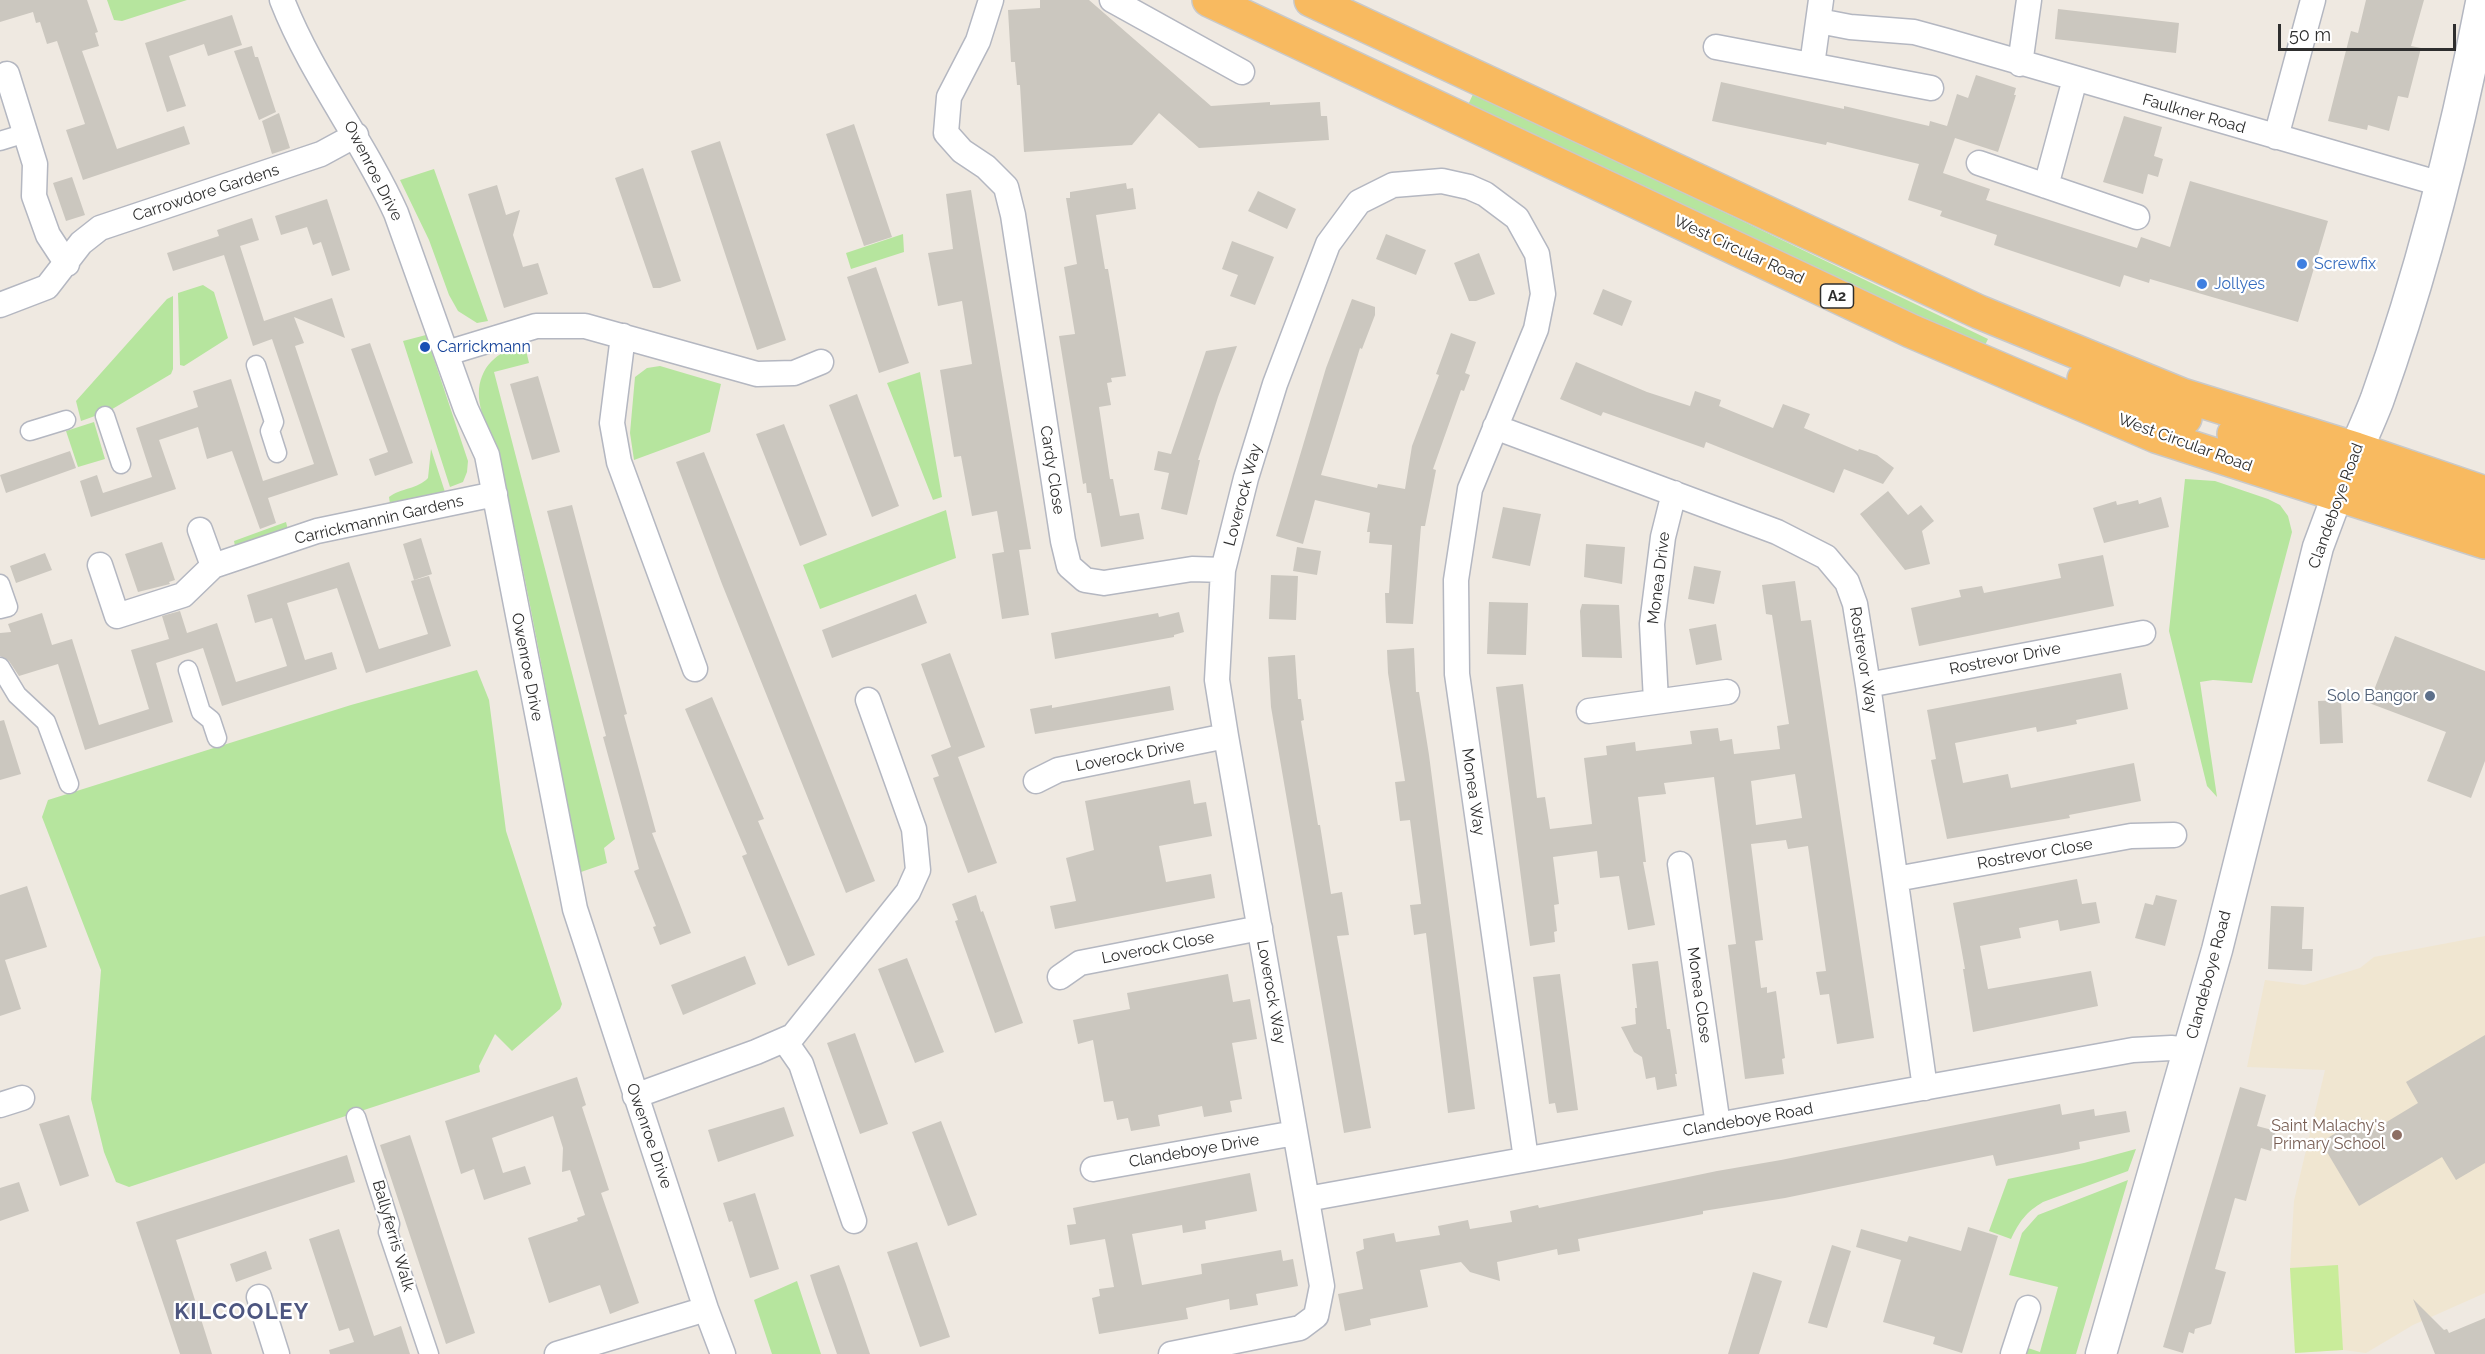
<!DOCTYPE html>
<style>
body{margin:0}
#map{position:relative;width:2485px;height:1354px;overflow:hidden;background:#efe9e1;font-family:Raleway,sans-serif}
canvas{display:block}
.scale{position:absolute;left:2278px;top:24px;width:178px;height:27px;box-sizing:border-box;border:3px solid #2e2e2e;border-top:0;padding-left:8px;font-size:18px;line-height:21px;white-space:nowrap;color:#2e2e2e;-webkit-text-stroke:4px #fff;paint-order:stroke}
</style>
<div id="map">
<canvas width="2485" height="1354"></canvas>
<div class="scale">50 m</div>
</div>
<script>
const g = document.querySelector('canvas').getContext('2d');
g.lineJoin = 'round';
function paint(path, color) { g.fillStyle = color; g.fill(path, 'evenodd'); }
function stroke(path, color, width, dash) { g.strokeStyle = color; g.lineWidth = width; g.lineCap = dash ? 'butt' : 'round'; g.setLineDash(dash || []); g.stroke(path); }
function label(font, color, halo, rows, align = 'center') {
  g.font = font + ' Raleway,sans-serif'; g.lineWidth = 4.5; g.setLineDash([]); g.textBaseline = 'middle'; g.strokeStyle = halo; g.fillStyle = color; for (const [text, x, y, turn = 0] of rows) {
    g.save(); g.translate(x, y); g.rotate((+turn || 0) * Math.PI / 180); g.textAlign = isNaN(turn) ? turn : align; if (halo) g.strokeText(text, 0, 0); g.fillText(text, 0, 0); g.restore();
  }
}
paint(new Path2D(`
 M2485,936V1293L2413,1325L2366,1353L2343,1350L2295,1353L2290,1268L2294,1201L2325,1070L2247,1067L2265,980L2304,985L2360,968L2374,957Z`), '#f0e6d1');
paint(new Path2D(`
 M107,0H187L122,21L114,20Z
 M1474,92L1988,339L1983,349L1468,105Z
 M434,169L488,321L477,323L458,311L449,295L429,240L400,180Z
 M903,234L904,252L851,269L846,253Z
 M203,285L214,292L228,338L184,366L180,365L178,293Z
 M173,296V369L171,374L109,411L81,421L76,401L167,299Z
 M426,335L468,461L467,472L463,482L450,487L403,341Z
 M525,346L529,363L494,372L615,839L604,848L607,863L581,872C557,755 538,638 513,522C509,501 504,480 499,459C493,437 477,413 479,389C482,363 501,349 525,346Z
 M660,366L721,384L710,432L634,460L630,433L635,377L647,368Z
 M920,372L942,497L933,500L887,383Z
 M94,422L105,459L78,467L66,431Z
 M431,449L445,492L390,504L389,497C401,488 418,489 428,478Z
 M2185,479L2215,481L2268,499L2280,505L2288,516L2292,532L2252,683L2213,680L2200,682L2217,797L2207,786L2169,631Z
 M946,510L956,558L820,609L803,565Z
 M286,522L288,530L235,546L234,541Z
 M477,670L489,700L506,831L562,1004L560,1009L512,1051L495,1034L479,1066L480,1072L129,1187L116,1182L104,1152L91,1099L101,970L42,817L48,800L351,705Z
 M2136,1149L2128,1171L2043,1202C2026,1212 2019,1222 2011,1239L1989,1231L2008,1179L2084,1163Z
 M2128,1180L2076,1354H2023L2025,1347L2040,1352L2058,1287L2009,1275L2022,1233L2038,1215Z
 M797,1281L821,1354H772L754,1300Z`), '#b6e59e');
paint(new Path2D(`
 M2338,1265L2343,1350L2295,1353L2290,1268Z`), '#c9ec9a');
paint(new Path2D(`
 M0,0H87L98,32L95,33L99,46L82,51L117,149L184,126L190,144L83,180L66,130L85,124L57,41L47,44L40,22L36,23L33,12L0,22Z
 M1040,0H1089L1211,106L1270,102V105L1320,102L1321,116H1327L1329,140L1199,148L1159,113L1132,145L1024,152L1020,85H1017L1015,62H1011L1008,10L1040,8Z
 M2366,0H2424L2411,46L2421,48L2408,98L2398,96L2389,131L2368,125L2367,130L2328,121L2351,31L2358,33Z
 M2058,9L2179,23L2176,53L2055,39Z
 M232,15L242,45L208,56L204,44L169,56L186,106L167,112L145,43Z
 M252,46L255,57H258L276,112L259,120L234,51Z
 M1976,75L2016,88L2014,95H2016L2007,124L1998,152L1955,138L1943,173L1990,189L1986,200L2137,248L2141,237L2170,247L2190,181L2328,221L2298,322L2150,279L2149,283L2124,275L2120,287L1994,245L1997,235L1940,216L1942,211L1908,200L1919,164L1827,142L1826,145L1712,121L1721,82L1844,109V106L1929,126L1930,121L1947,126L1957,94L1968,98Z
 M279,113L290,148L272,154L262,121Z
 M2124,116L2162,127L2154,156L2163,159L2158,177L2148,174L2143,194L2103,182Z
 M854,124L892,237L864,246L826,134Z
 M720,141L786,340L757,350L691,151Z
 M643,168L681,281L660,288H653L615,178Z
 M72,177L85,215L66,221L53,183Z
 M1126,183L1127,189L1133,188L1136,209L1096,215L1105,269H1108L1126,376L1111,378L1112,382L1107,383L1111,405L1099,407L1110,479H1113L1120,516L1139,513L1144,539L1101,547L1091,493H1087L1086,483L1083,484L1059,336L1075,334L1064,267L1077,264L1066,198H1070V192Z
 M497,185L506,215L520,210L513,235L523,267L538,263L548,294L504,308L468,194Z
 M971,190L1031,549L1019,550L1029,615L1002,619L992,554L1004,552L997,511L972,516L961,456L954,457L940,370L972,364L962,301L938,306L928,253L953,249L946,194Z
 M1258,191L1296,209L1287,229L1248,211Z
 M327,199L350,270L332,276L321,242L313,245L307,227L281,235L275,216Z
 M252,218L259,240L240,246L264,321L332,298L345,338L294,317L304,343L295,346L338,475L268,498L276,523L260,529L232,451L207,459L198,427L159,440L176,489L91,517L80,481L97,475L103,493L152,477L136,428L198,407L193,391L231,379L263,481L314,464L272,339L253,346L224,255L173,271L167,253L219,236L217,230Z
 M1386,234L1426,250L1416,275L1376,259Z
 M1232,241L1274,257L1255,305L1230,296L1238,275L1222,269Z
 M1479,253L1495,294L1476,301H1469L1454,263Z
 M876,267L909,363L879,373L847,277Z
 M1603,289L1632,301L1622,326L1593,314Z
 M1352,299L1375,307V315L1362,349L1360,348L1321,475L1377,488L1378,484L1405,489L1412,446L1439,375L1436,374L1451,333L1476,342L1465,373L1470,375L1464,391L1461,390L1433,469L1436,470L1425,526H1421L1413,624L1386,623L1385,593H1389L1392,545L1369,543L1370,532H1367L1370,513L1315,500L1303,544L1276,536L1326,368Z
 M370,343L413,463L375,476L369,459L388,452L351,349Z
 M1237,346L1218,397L1198,460H1200L1187,515L1161,509L1169,473L1154,470L1158,451L1171,454L1206,351Z
 M1576,362L1647,392L1690,406L1695,391L1721,400L1719,406L1773,428L1783,404L1810,414L1804,428L1858,451L1859,449L1877,455L1894,468L1883,484L1844,469L1834,493L1706,442L1704,448L1603,412L1601,416L1560,399Z
 M538,376L560,452L532,460L510,384Z
 M857,394L899,506L872,517L829,405Z
 M784,424L827,535L800,546L756,434Z
 M70,451L76,468L6,493L0,475Z
 M704,452L875,881L846,893L722,584L676,462Z
 M1888,491L1908,515L1921,505L1934,521L1922,531L1930,564L1905,570L1860,514Z
 M2161,497L2169,527L2104,543L2093,508L2116,501L2117,505L2138,500L2139,504Z
 M572,505L627,714L624,715L656,832L652,833L691,933L660,945L653,927L656,926L634,871L639,869L603,737L606,736L547,511Z
 M1503,507L1541,514L1530,566L1492,558Z
 M421,538L432,574L414,580L403,544Z
 M162,542L175,580L169,582L170,584L138,592L125,554Z
 M1586,544L1625,547L1622,584L1584,577Z
 M1297,547L1321,551L1317,575L1293,571Z
 M45,553L52,570L16,583L10,566Z
 M2103,555L2114,606L1919,646L1911,608L1961,597L1959,590L1982,586L1984,593L2061,578L2058,564Z
 M349,562L379,649L428,634L411,581L429,576L451,646L366,673L337,588L287,603L305,660L332,652L337,669L222,706L203,648L156,663L173,722L85,750L58,664L19,676L9,661L0,656V633L11,632L8,624L42,613L52,645L72,639L99,725L149,709L131,650L169,639L162,616L180,611L187,633L217,623L236,682L287,666L272,618L255,623L247,595Z
 M1694,566L1721,571L1714,604L1688,599Z
 M1271,575L1298,576L1296,620L1269,619Z
 M1795,581L1801,621L1811,620L1874,1038L1837,1044L1829,994L1820,995L1816,972L1826,971L1808,846L1788,849L1786,840L1751,844L1763,940L1755,941L1761,988L1767,987V993L1776,991L1785,1058L1782,1059L1784,1074L1745,1079L1728,945L1736,944L1714,777L1664,783L1666,794L1638,797L1646,862H1643L1655,925L1628,930L1619,876L1600,878L1597,851L1553,857L1559,904L1554,905L1557,931L1554,932L1555,942L1530,946L1496,687L1523,684L1537,798L1545,797L1550,829L1592,824L1584,758L1607,755L1606,746L1635,742L1636,751L1692,744L1690,731L1718,728L1720,741L1732,739L1734,754L1780,749L1777,726L1789,724L1772,615L1766,614L1762,585ZM1795,774L1802,818L1756,825L1751,781Z
 M916,594L927,623L832,658L822,630Z
 M1489,602L1528,603L1526,655L1487,654Z
 M1582,604L1619,605L1622,658L1582,657L1580,611Z
 M1179,612L1184,632L1174,635V637L1055,659L1051,633L1158,613L1159,617Z
 M1716,624L1722,660L1696,665L1689,629Z
 M2395,636L2485,671V761L2471,798L2427,781L2446,732L2369,703Z
 M1414,648L1416,692H1419L1429,755L1475,1109L1448,1113L1426,933L1414,935L1410,905L1421,904L1410,820L1400,821L1395,782L1405,781L1388,673L1387,650Z
 M950,653L985,747L958,757L997,863L968,873L933,778L939,776L931,755L951,747L921,664Z
 M1295,655L1298,699H1301L1304,720L1301,721L1318,825H1320L1331,894L1342,892L1349,935L1337,936L1371,1128L1344,1133L1271,707L1268,657Z
 M2121,673L2128,709L2076,720L2077,724L2037,732L2036,727L1955,743L1963,783L2008,774L2011,788L2134,763L2141,801L2069,815L2070,818L1947,839L1931,760L1936,759L1927,710Z
 M1170,686L1174,710L1035,734L1030,709L1052,705V708Z
 M712,697L764,819L758,821L815,955L788,966L742,856L747,854L685,709Z
 M2341,700L2343,743L2320,744L2318,701Z
 M4,720L21,774L0,780V721Z
 M1190,780L1194,804L1206,802L1212,836L1159,846L1166,882L1211,874L1215,898L1055,929L1050,906L1076,901L1066,858L1094,850L1085,801Z
 M2077,879L2082,904L2096,902L2100,923L2060,931L2058,920L2019,928L2021,938L1980,946L1988,989L2091,971L2098,1006L1973,1032L1963,969H1965L1953,903Z
 M27,886L47,947L5,960L21,1009L0,1016V895Z
 M976,895L981,912L983,911L1023,1023L995,1033L955,921L958,920L952,904Z
 M2156,895L2177,900L2165,946L2135,938L2145,903L2153,905Z
 M2271,906L2304,907L2302,949H2313L2312,971L2268,969Z
 M745,956L756,984L683,1015L671,985Z
 M907,958L944,1052L915,1063L878,969Z
 M1658,961L1667,1029H1670L1677,1074H1675L1677,1086L1657,1090L1655,1077L1646,1079L1642,1057L1634,1052L1621,1027L1636,1024L1635,1008H1637L1632,964Z
 M1228,974L1233,1002L1250,999L1257,1039L1232,1043L1242,1099L1230,1101L1232,1112L1204,1117L1202,1106L1158,1115L1160,1126L1131,1131L1128,1118L1117,1120L1113,1101L1104,1102L1093,1040L1078,1044L1073,1020L1130,1009L1127,993Z
 M1560,974L1578,1110L1557,1113L1555,1103L1549,1104L1533,977Z
 M855,1033L888,1124L860,1134L827,1043Z
 M2485,1035V1163L2456,1180L2442,1157L2359,1206L2321,1142L2361,1118L2370,1132L2418,1103L2406,1082Z
 M577,1077L586,1105L582,1107L609,1190L601,1193L639,1303L610,1314L600,1285L549,1303L528,1238L578,1221L577,1218L585,1215L570,1170L562,1172L563,1148L553,1116L492,1138L503,1173L525,1166L531,1184L484,1200L474,1169L461,1174L445,1121Z
 M2240,1087L2266,1095L2257,1126L2276,1131L2271,1151L2261,1148L2246,1201L2235,1198L2215,1269L2226,1272L2211,1324L2195,1329L2194,1334L2189,1332L2183,1353L2163,1347Z
 M2060,1104L2062,1115L2094,1109L2095,1116L2126,1111L2130,1132L2079,1142L2080,1149L2062,1153L1996,1166L1993,1155L1785,1198L1703,1211V1214L1578,1239L1580,1251L1558,1255L1557,1249L1497,1262L1500,1281L1470,1272L1461,1262L1420,1270L1428,1307L1370,1319L1371,1325L1345,1331L1338,1294L1363,1289L1356,1252L1364,1249L1363,1239L1394,1233L1396,1242L1440,1235L1438,1226L1468,1220L1470,1229L1512,1222L1510,1211L1538,1205L1539,1208L1717,1171L1781,1160Z
 M784,1107L794,1136L718,1162L708,1130Z
 M69,1115L89,1176L60,1186L39,1124Z
 M941,1121L977,1215L948,1226L912,1132Z
 M410,1135L475,1333L446,1344L380,1145Z
 M347,1155L355,1182L176,1240L212,1354H180L136,1222Z
 M1250,1173L1257,1211L1205,1221L1206,1229L1183,1233L1182,1225L1132,1234L1142,1285L1202,1274L1201,1264L1281,1250L1283,1261L1293,1259L1298,1286L1256,1294L1258,1305L1230,1310L1229,1299L1186,1308L1188,1319L1099,1334L1092,1298L1100,1296L1099,1289L1114,1287L1105,1239L1070,1245L1067,1225L1076,1224L1073,1208Z
 M19,1182L29,1211L0,1221V1188Z
 M755,1193L779,1269L750,1278L732,1221L729,1222L723,1203Z
 M1968,1227L1998,1236L1962,1353L1933,1344L1935,1337L1883,1322L1901,1260L1856,1247L1861,1229L1907,1242L1909,1236L1961,1251Z
 M339,1229L374,1336L401,1326L410,1354H330L329,1350L354,1342L349,1328L339,1331L309,1239Z
 M917,1242L950,1337L920,1347L887,1252Z
 M1832,1245L1851,1251L1827,1328L1808,1323Z
 M266,1251L272,1269L236,1282L230,1264Z
 M839,1265L846,1284L870,1354H837L816,1294L810,1275Z
 M1753,1272L1782,1281L1759,1354H1728Z
 M2413,1299L2444,1330L2447,1329L2449,1333L2485,1318V1354H2435Z`), '#cbc7bf');
const pedestrian = new Path2D(`
 M0,141L26,133
 M256,365L274,422L270,431L277,453
 M105,416L121,464
 M30,431L66,420
 M0,584L8,607L0,609
 M0,667L17,695L46,722L69,784
 M188,670L201,712L211,720L217,738
 M356,1117L390,1224L388,1232L429,1354`);
const minor = new Path2D(`
 M282,0C311,75 363,140 396,213L466,409L487,455L575,909L706,1309L723,1354
 M991,0L978,41L949,97L946,133L962,151L986,167L1006,187L1013,215L1063,541L1069,566L1085,580L1104,583L1192,569L1223,570
 M1112,0L1242,72
 M1819,21L1850,27L1914,32L1947,41L2441,184
 M1716,47L1931,88
 M2020,64L2029,0
 M1812,65L1821,0
 M7,74L35,164L34,196L48,235L67,264
 M2276,137L2313,0
 M1979,163L2137,217
 M2046,186L2075,79
 M0,305L47,287L81,243L100,228L321,154L356,135
 M623,336L612,423L619,462L695,669
 M447,353L536,326H585L757,374L794,373L821,362
 M1495,427L1777,532L1826,557L1847,582L1855,604L1868,685L1925,1088
 M200,530L213,566
 M100,565L117,616L183,595L213,566L317,531L495,494
 M1868,685L2143,633
 M1656,701L1652,624L1663,537L1674,493
 M1589,711L1727,692
 M1036,781L1058,770L1226,736
 M1680,864L1718,1125
 M1896,879L2131,836L2174,835
 M1060,977L1080,963L1260,928
 M785,1041L801,1064L854,1221
 M635,1096L756,1052L793,1036L908,892L918,870L914,829L868,700
 M0,1105L22,1098
 M1093,1169L1295,1133
 M1307,1199L2133,1050L2171,1048L2189,1050
 M259,1297L277,1354
 M557,1354L706,1309
 M1171,1354L1300,1328L1316,1316L1322,1286L1226,736L1217,680L1223,570L1246,478L1275,384L1328,244L1359,202L1393,185L1442,181L1469,187L1485,194L1517,218L1537,254L1543,294L1536,329L1470,489L1456,580L1457,674L1526,1159
 M2013,1354L2028,1308`);
const tertiary = new Path2D(`
 M2101,1354L2217,950L2318,547L2337,496`);
const secondary = new Path2D(`
 M2345,476C2355,450 2367,426 2377,400C2423,271 2457,135 2483,0`);
const trunk = new Path2D(`
 M1209,0L1911,331L2156,436L2485,542
 M1311,0L1979,312L2182,395L2356,449L2485,493
 M2084,379L2139,402L2185,418
 M2234,434L2485,518`);
stroke(pedestrian, '#b4b7c1', 21);
stroke(minor, '#b4b7c1', 27);
stroke(tertiary, '#b4b7c1', 33);
stroke(secondary, '#b4b7c1', 36);
stroke(trunk, '#c9c9c9', 36);
stroke(pedestrian, '#fff', 18);
stroke(minor, '#fff', 24);
stroke(tertiary, '#fff', 30);
stroke(secondary, '#fff', 33);
stroke(trunk, '#f8ba60', 33);
for (const [x, y, r, color] of [
 [2302,264,6,"#3f7fe0"],
 [2202,284,6,"#3f7fe0"],
 [425,347,6,"#1a4fb4"],
 [2430,696,6,"#5c6f8a"],
 [2397,1135,6,"#8d6e63"]
]) { const dot = new Path2D(); dot.arc(x, y, r, 0, 2 * Math.PI); g.fillStyle = color; g.fill(dot); stroke(dot, '#fff', 2); }
for (const [x, y, w] of [
 [1837,296,33]
]) { const box = new Path2D(); box.roundRect(x - w / 2, y - 12, w, 24, 4.5); g.fillStyle = '#fff'; g.fill(box); stroke(box, '#2e2e2e', 1.5); }
label('bold 15px', '#2e2e2e', null, [
 ["A2",1837,296]
]);
label('16px', '#2e2e2e', '#fff', [
 ["Faulkner Road",2194,114,16],
 ["Owenroe Drive",373,171,63],
 ["Carrowdore Gardens",206,193,-18],
 ["West Circular Road",1739,250,25],
 ["West Circular Road",2185,443,20],
 ["Cardy Close",1052,470,81],
 ["Loverock Way",1243,495,-75],
 ["Clandeboye Road",2336,506,-70],
 ["Carrickmannin Gardens",379,520,-13],
 ["Monea Drive",1659,578,-83],
 ["Rostrevor Drive",2005,659,-11],
 ["Rostrevor Way",1863,660,81],
 ["Owenroe Drive",527,667,79],
 ["Loverock Drive",1130,756,-11],
 ["Monea Way",1473,792,82],
 ["Rostrevor Close",2035,854,-10],
 ["Loverock Close",1158,948,-11],
 ["Clandeboye Road",2209,975,-75],
 ["Loverock Way",1271,992,80],
 ["Monea Close",1699,995,82],
 ["Clandeboye Road",1748,1120,-10],
 ["Owenroe Drive",649,1136,71],
 ["Clandeboye Drive",1194,1151,-10],
 ["Ballyferris Walk",393,1236,74]
]);
label('16px', '#366cbe', '#fff', [
 ["Screwfix",2314,264],
 ["Jollyes",2214,284]
], 'left');
label('16px', '#164399', '#fff', [
 ["Carrickmann",437,347]
], 'left');
label('16px', '#4e5e75', '#fff', [
 ["Solo Bangor",2418,696]
], 'right');
label('16px', '#785e54', '#fff', [
 ["Saint Malachy's",2385,1126],
 ["Primary School",2385,1144]
], 'right');
g.letterSpacing = '1.5px';
label('bold 22px', '#4d5680', '#fff', [
 ["KILCOOLEY",242,1312]
]);
g.letterSpacing = '0px';
</script>
